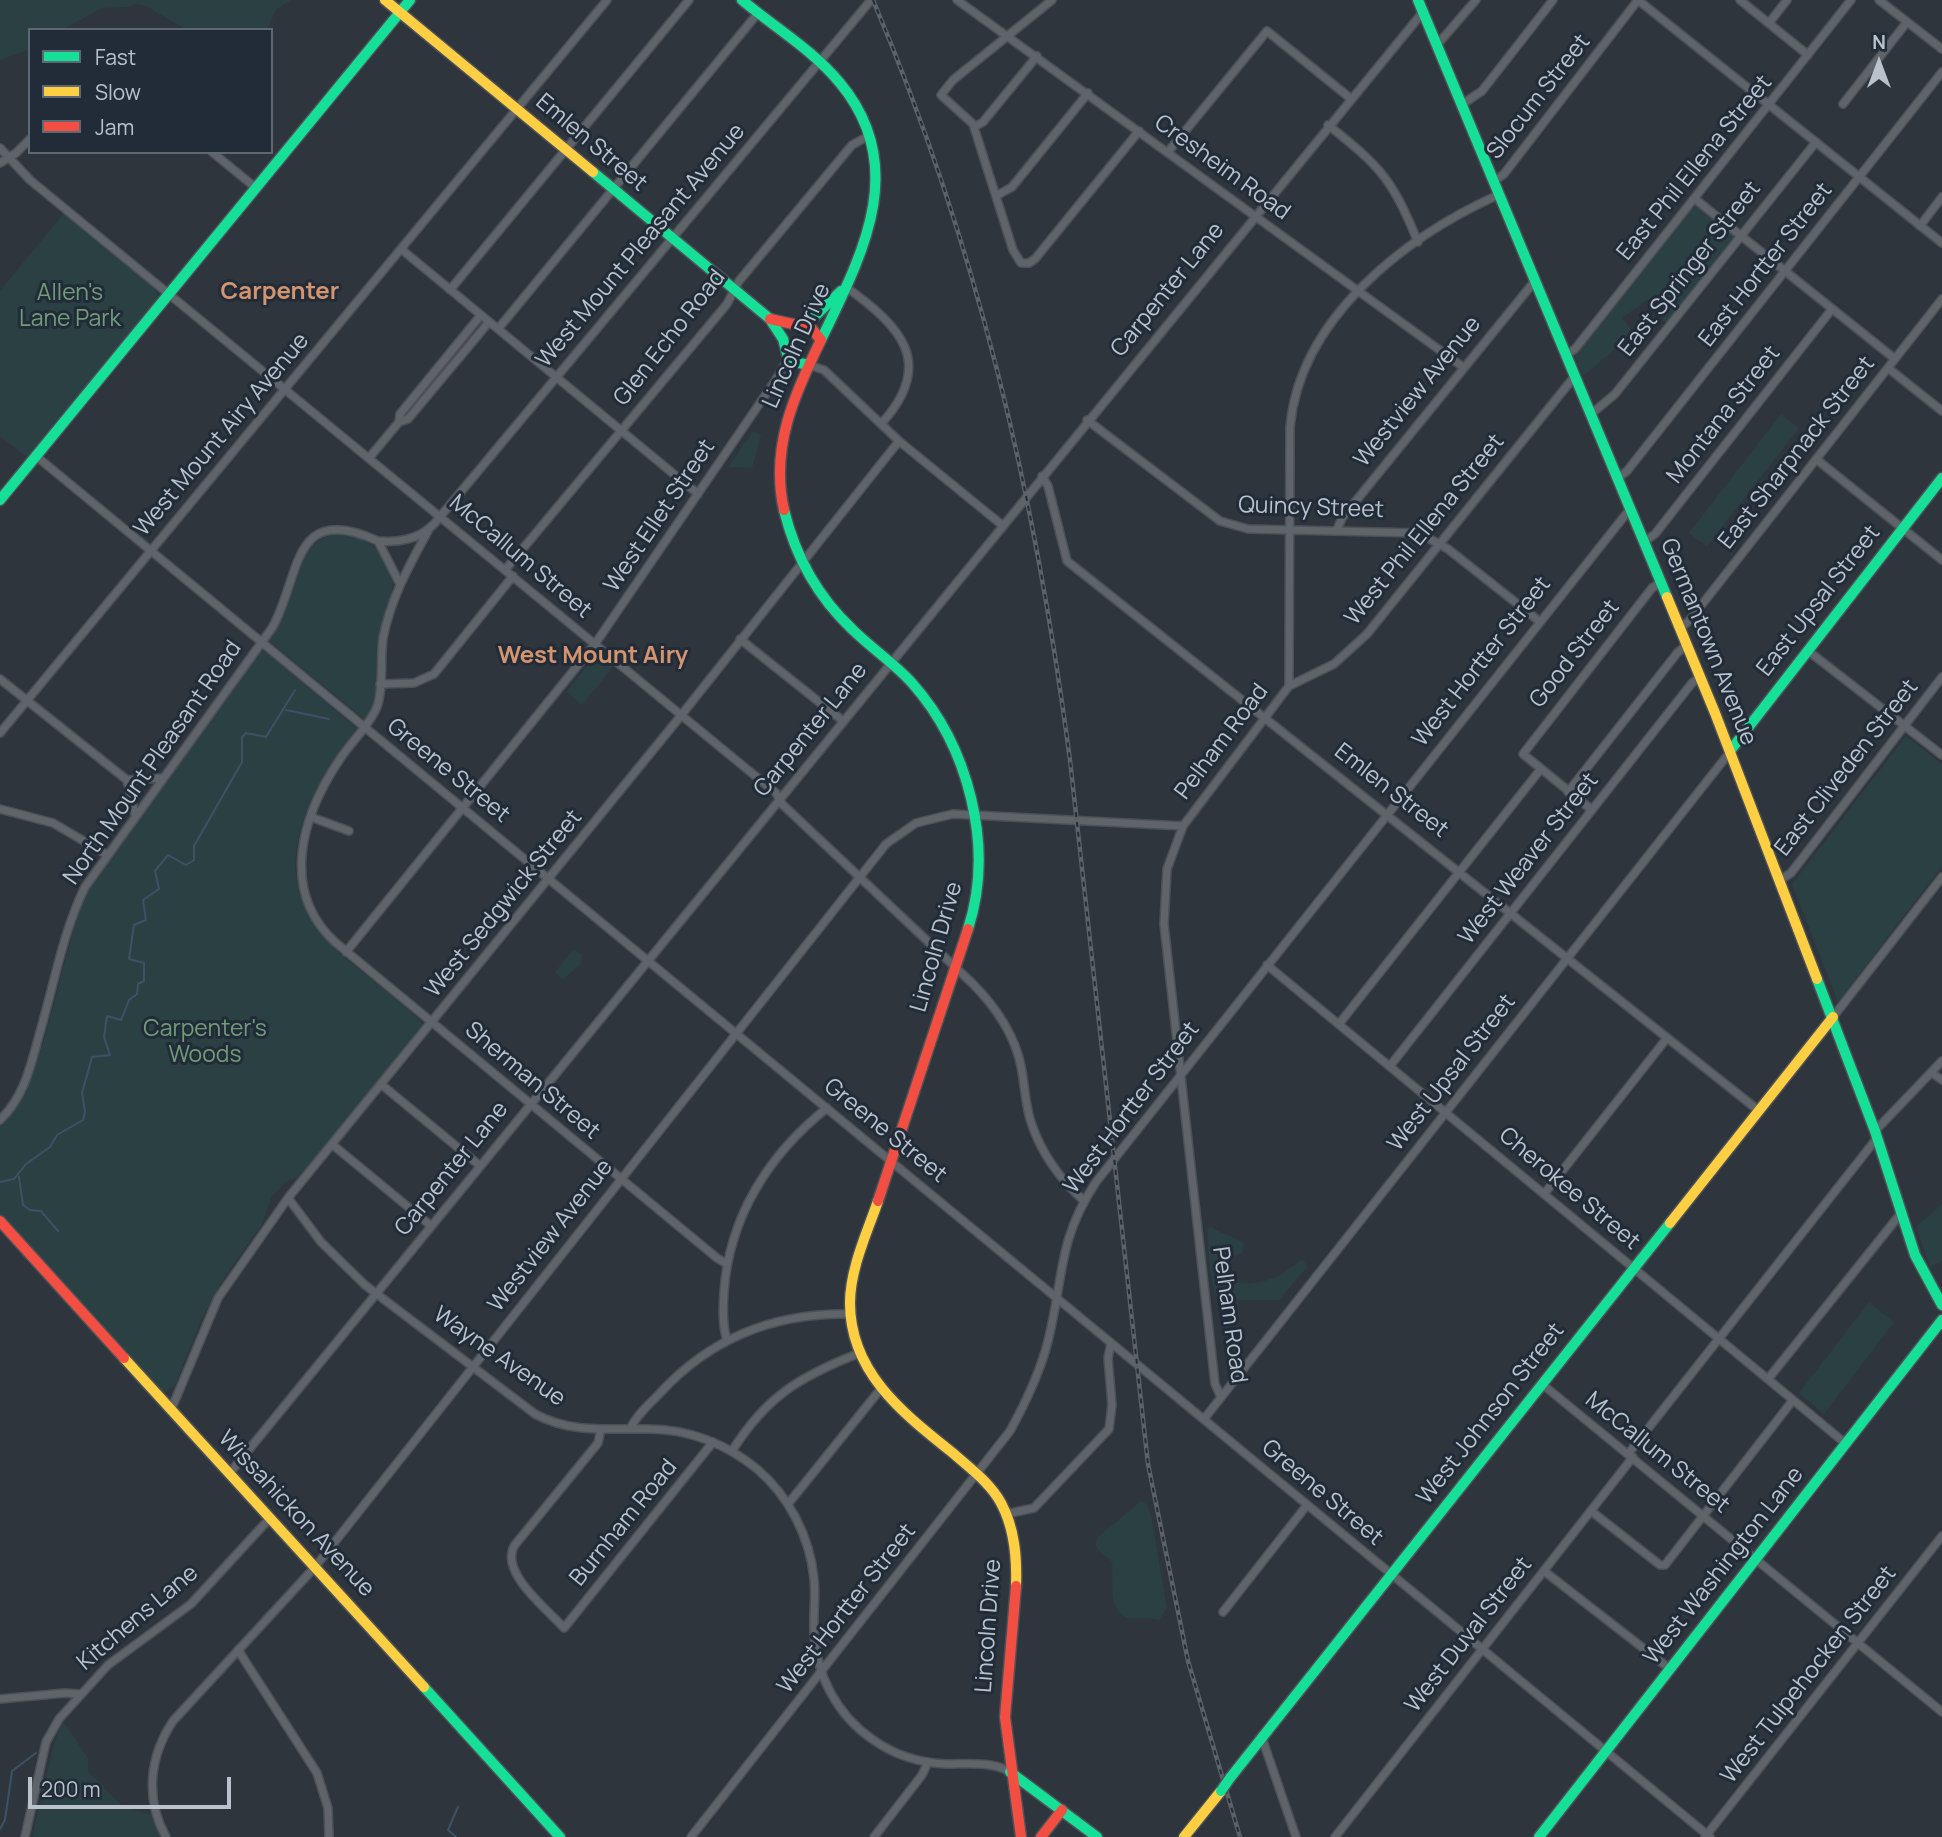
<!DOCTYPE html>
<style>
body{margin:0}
#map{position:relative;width:1942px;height:1837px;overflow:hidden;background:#2e353d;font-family:Manrope,sans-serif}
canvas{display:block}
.legend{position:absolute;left:28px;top:28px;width:245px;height:126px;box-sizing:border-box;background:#212c38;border:2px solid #5e6873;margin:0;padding:9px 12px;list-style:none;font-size:21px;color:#bac2cc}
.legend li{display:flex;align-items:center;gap:14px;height:35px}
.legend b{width:35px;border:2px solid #5e6873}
.north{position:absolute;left:1844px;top:28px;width:70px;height:70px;-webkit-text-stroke:5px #212c38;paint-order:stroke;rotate:0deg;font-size:19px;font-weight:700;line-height:28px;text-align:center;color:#bac2cc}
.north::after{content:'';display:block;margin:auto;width:24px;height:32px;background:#bac2cc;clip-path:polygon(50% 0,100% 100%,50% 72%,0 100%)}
.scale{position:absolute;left:28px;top:1777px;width:203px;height:32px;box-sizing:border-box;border:4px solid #bac2cc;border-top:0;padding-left:9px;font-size:21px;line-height:24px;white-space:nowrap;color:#bac2cc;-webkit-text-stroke:5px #212c38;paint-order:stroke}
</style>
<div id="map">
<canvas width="1942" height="1837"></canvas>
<ul class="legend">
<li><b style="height:9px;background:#16e098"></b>Fast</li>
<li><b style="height:9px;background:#ffcf43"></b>Slow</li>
<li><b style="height:9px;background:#f24e42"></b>Jam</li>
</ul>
<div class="north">N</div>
<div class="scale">200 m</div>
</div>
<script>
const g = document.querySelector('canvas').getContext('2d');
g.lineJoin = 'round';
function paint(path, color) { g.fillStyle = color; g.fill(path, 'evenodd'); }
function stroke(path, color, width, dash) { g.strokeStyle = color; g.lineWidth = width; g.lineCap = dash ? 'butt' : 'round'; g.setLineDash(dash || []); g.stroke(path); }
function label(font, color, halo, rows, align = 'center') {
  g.font = font + ' Manrope,sans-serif'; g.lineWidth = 6; g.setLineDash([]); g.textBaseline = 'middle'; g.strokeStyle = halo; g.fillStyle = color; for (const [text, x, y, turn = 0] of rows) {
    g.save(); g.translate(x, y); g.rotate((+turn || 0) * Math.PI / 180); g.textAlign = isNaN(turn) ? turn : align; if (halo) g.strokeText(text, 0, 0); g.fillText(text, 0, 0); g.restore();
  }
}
paint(new Path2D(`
 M0,0H291L276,10L267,30H187L146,6L135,4L128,7L102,8L62,30H30V49L0,60Z
 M1694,205L1736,236L1667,324L1648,299L1622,318L1634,333L1583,376L1574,354Z
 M64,213L155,288L158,299L29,459L0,436V291Z
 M1781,414L1799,428L1707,546L1689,533Z
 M753,431L761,435L752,468L728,467Z
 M335,534C365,534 398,555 392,590C389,609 382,628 379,648C375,669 383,704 364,719L268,640C273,629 282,618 286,606C298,575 297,545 335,534Z
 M265,651L356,728C349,743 335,757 326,772C283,849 281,902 350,962C371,981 407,1003 423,1025L317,1157L296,1178L285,1182L271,1198L263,1223L226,1275L202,1318L175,1385L163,1394L0,1215V1124C52,1075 57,949 93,880L259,652Z
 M597,654L614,666L582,705L566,692Z
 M1906,736L1942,764V866L1838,1002L1792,884Z
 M573,950L582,955L581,964L562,980L555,972Z
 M1942,1204V1261L1930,1267L1916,1227Z
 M1210,1227L1244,1243L1242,1253L1222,1261L1221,1267L1226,1279L1244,1284L1261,1282L1279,1276L1302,1260L1308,1266L1279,1300H1220C1209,1291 1209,1245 1207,1230Z
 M1869,1302L1894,1322L1824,1414L1799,1393Z
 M1141,1501L1147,1504L1151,1516L1167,1608L1159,1620C1149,1617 1140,1619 1130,1618C1106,1614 1114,1579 1112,1562C1106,1554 1090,1550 1098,1537Z
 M63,1721L88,1758V1771L124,1808L151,1814L161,1837H32L54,1744Z`), '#2b4043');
stroke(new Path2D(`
 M286,710L329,719
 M19,1177L23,1205L30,1210L41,1211L58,1231
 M0,1182L14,1179L26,1164L50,1147L57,1135L83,1120L85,1112L82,1093L92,1057L110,1055L104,1037L107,1016L121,1020L129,1000L137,994L138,984L144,981V963L129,959L134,925L146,920L143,900L159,889L155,871L168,855L186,865L194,860V846L242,762V737L246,733L266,737L295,690
 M0,1829L5,1820L12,1771L36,1753
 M456,1837L448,1830L458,1807`), '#3d5167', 2);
const street = new Path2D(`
 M957,0L1463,367
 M1052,0L953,80L941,95L973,124L1013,250L1021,263H1029L1035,259L1139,131
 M1638,0L1942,243
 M1740,0L1808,55
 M1879,0L1942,49
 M1769,23L1787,0
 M1437,45L1476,0
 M1843,104L1907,22
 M1461,105L1482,91L1553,0
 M1328,125C1381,167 1392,179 1418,242
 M974,127L983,122L1037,56
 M0,148L30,180L776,793L783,805L972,983C995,1006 1014,1033 1021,1066C1025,1086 1025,1106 1032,1125C1042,1154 1061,1180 1084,1201
 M212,152L256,188
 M1168,152L1267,31L1350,98
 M0,163L16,153L30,139
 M1493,182L1504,174L1638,0
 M996,196L1012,187L1088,93
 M1695,199L1895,359
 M1920,226L1942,197
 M401,249L698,494
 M846,287C900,326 937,363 881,424
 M450,290L689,0
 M498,329L758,13
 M1565,355L1575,349L1851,0
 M809,365L824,370L899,441L1002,525
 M1888,368L1942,411
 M1590,415L1615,394L1816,142
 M1087,420L1220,521L1248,529L1419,533L1448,549L1539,621
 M399,422L408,419L489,322
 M36,456L1710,1837
 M369,458L399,422L400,414L481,315
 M1816,459L1942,560
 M1042,476L1048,486L1067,561L1758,1110
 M1617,479L1627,471L1942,72
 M1337,530L1342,518L1534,282
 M428,531C409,566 391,598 383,638C380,660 384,686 377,707C369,726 351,742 340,759C302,815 279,890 335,942L717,1258L727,1264
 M378,541C398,543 420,539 434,524L871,0
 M1644,542L1655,534L1832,309
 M505,570L727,304L739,281L852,145L870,135
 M1680,628L1689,621L1942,299
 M740,639L843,721
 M1807,650L1942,755
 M0,679L127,780L135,814
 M380,684L414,683L434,674L513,576
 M1289,686L1334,664L1367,634L1574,377
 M0,733L607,0
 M127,780L162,778
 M1568,792L1678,652L1687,645
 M0,809L53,823L106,854
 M1592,810L1523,754L1652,588L1661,582
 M311,817L349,831
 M1780,880L1791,873L1942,677
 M346,952L595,644L775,381L788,359
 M1267,965L1845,1443
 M1833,1017L1942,877
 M1339,1024L1540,770
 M1390,1066L1692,683L1700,677
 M1932,1073L1942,1080
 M382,1085L479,1165
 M0,1120C25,1096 31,1064 40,1032C54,984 63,932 85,887L272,628C301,578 290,500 378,541L399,582
 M1875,1131L1942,1061
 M333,1145L430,1225
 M1544,1194L1667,1038
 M288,1198L321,1242L365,1285L535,1414C572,1434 609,1428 649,1429C688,1429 727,1444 757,1469C789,1496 810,1537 814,1579C816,1596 813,1614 814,1632C816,1675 837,1715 872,1739C894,1755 920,1763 947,1764C968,1764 989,1761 1009,1771
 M727,1340C722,1325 723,1307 724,1292C729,1217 769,1154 827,1108
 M1768,1379L1902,1212
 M1542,1384L1942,1712
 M1221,1397L1215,1384L1164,924L1167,869L1183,826L1289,686L1290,427C1300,318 1405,237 1498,195
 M171,1410L218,1298L288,1198L675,723L899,441
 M1204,1419L1730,752
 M601,1429L598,1443L514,1546C500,1573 547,1609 564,1628L713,1442
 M630,1429C637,1414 650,1404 661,1392C711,1338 775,1313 848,1314
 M732,1451C766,1397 799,1377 857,1354
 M1628,1454L1877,1138
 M229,1474L1423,12
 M788,1504L879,1391
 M1591,1511L1660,1565H1665L1793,1400
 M1006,1514L1034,1508L1109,1429L1112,1405L1108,1358L1111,1343
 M1544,1571L1670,1669
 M1223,1612L1307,1505
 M238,1650L317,1773L328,1808L329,1837
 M0,1699L65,1693L79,1694
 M1262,1738L1296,1837
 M25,1837L46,1742L59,1719L108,1665L191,1604L270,1518
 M166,1837C145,1799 149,1757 173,1721L315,1567L886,844L916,823L953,814L1183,826
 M691,1837L1010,1431C1026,1402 1040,1373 1048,1341C1064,1278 1057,1241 1096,1182L1630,509
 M874,1837L922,1775L928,1762
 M1335,1837L1633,1457
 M1705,1837L1942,1536`);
const fast = new Path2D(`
 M742,0C774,27 813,50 840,83C910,167 862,255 821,340
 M1418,0L1667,597
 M593,172L770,319L783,339L789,361L809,365
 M797,326L812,319L841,291
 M0,500L410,0
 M784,510C795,555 818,597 852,629C871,648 894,663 912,683C968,746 995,846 968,929
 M1730,751L1942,478
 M1817,979L1875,1131L1915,1255L1942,1305
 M424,1687L560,1837
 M1010,1772L1097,1837
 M1230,1778L1670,1223
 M1539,1837L1942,1320`);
const slow = new Path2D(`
 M385,0L593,172
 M1667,597L1715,713L1817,979
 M878,1201C867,1233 850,1269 850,1303C850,1373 904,1414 954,1454C971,1469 990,1483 1001,1503C1015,1529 1017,1558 1016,1586
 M1670,1223L1833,1017
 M124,1358L424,1687
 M1184,1837L1221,1791`);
const jam = new Path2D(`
 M770,319L811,328L821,340C794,395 770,448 784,510
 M878,1201L968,929
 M0,1221L124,1358
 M1016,1586L1005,1717L1021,1837
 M1041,1837L1062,1810`);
stroke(street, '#4d5157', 10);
stroke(fast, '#4d5157', 13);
stroke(slow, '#4d5157', 13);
stroke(jam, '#4d5157', 13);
stroke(street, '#5f646a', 7);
stroke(fast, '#16e098', 10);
stroke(slow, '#ffcf43', 10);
stroke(jam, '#f24e42', 10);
const rail = new Path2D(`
 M873,0C978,248 1035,493 1070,760L1148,1464L1188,1661L1240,1837`);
stroke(rail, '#5d6268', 4.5);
stroke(rail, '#212c38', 2, [5]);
const fastBridge = new Path2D(`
 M1221,1791L1230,1778`);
stroke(fastBridge, '#4d5157', 13, []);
stroke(fastBridge, '#16e098', 10);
label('23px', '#bac2cc', '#212c38', [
 ["Slocum Street",1539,97,-52],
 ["Emlen Street",591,143,40],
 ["Cresheim Road",1222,168,36],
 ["East Phil Ellena Street",1695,168,-51],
 ["West Mount Pleasant Avenue",641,246,-50],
 ["East Hortter Street",1766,265,-52],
 ["East Springer Street",1690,269,-52],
 ["Carpenter Lane",1168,290,-51],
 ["Glen Echo Road",670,338,-52],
 ["Lincoln Drive",797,346,-66],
 ["Westview Avenue",1418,392,-51],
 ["Montana Street",1724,415,-52],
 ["West Mount Airy Avenue",222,435,-50],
 ["East Sharpnack Street",1797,453,-52],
 ["Quincy Street",1311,508,2],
 ["West Ellet Street",660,516,-56],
 ["West Phil Ellena Street",1425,530,-51],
 ["McCallum Street",520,557,40],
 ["East Upsal Street",1819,601,-52],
 ["Germantown Avenue",1708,642,68],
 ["Good Street",1575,654,-52],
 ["West Hortter Street",1482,662,-52],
 ["Carpenter Lane",811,730,-51],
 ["Pelham Road",1222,742,-53],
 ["North Mount Pleasant Road",153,763,-55],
 ["East Cliveden Street",1847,768,-52],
 ["Greene Street",448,771,39],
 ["Emlen Street",1391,791,38],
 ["West Weaver Street",1529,859,-52],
 ["West Sedgwick Street",504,904,-51],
 ["Lincoln Drive",937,947,-74],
 ["West Upsal Street",1452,1073,-52],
 ["Sherman Street",532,1081,40],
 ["West Hortter Street",1132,1108,-53],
 ["Greene Street",885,1131,39],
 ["Carpenter Lane",452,1169,-51],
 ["Cherokee Street",1569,1189,40],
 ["Westview Avenue",551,1236,-52],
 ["Pelham Road",1229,1315,82],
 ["Wayne Avenue",499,1357,35],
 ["West Johnson Street",1491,1414,-52],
 ["McCallum Street",1657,1453,39],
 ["Greene Street",1322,1493,40],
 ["Wissahickon Avenue",296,1514,47],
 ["Burnham Road",624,1523,-51],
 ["West Washington Lane",1724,1566,-52],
 ["West Hortter Street",847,1609,-52],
 ["Kitchens Lane",138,1618,-40],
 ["Lincoln Drive",989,1626,-86],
 ["West Duval Street",1469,1635,-52],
 ["West Tulpehocken Street",1809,1675,-52]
]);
label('23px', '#729c79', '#212c38', [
 ["Allen's",70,294],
 ["Lane Park",70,320],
 ["Carpenter's",205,1030],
 ["Woods",205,1056]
]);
label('bold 24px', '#d3946e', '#212c38', [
 ["Carpenter",280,292],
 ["West Mount Airy",593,656]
]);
</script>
